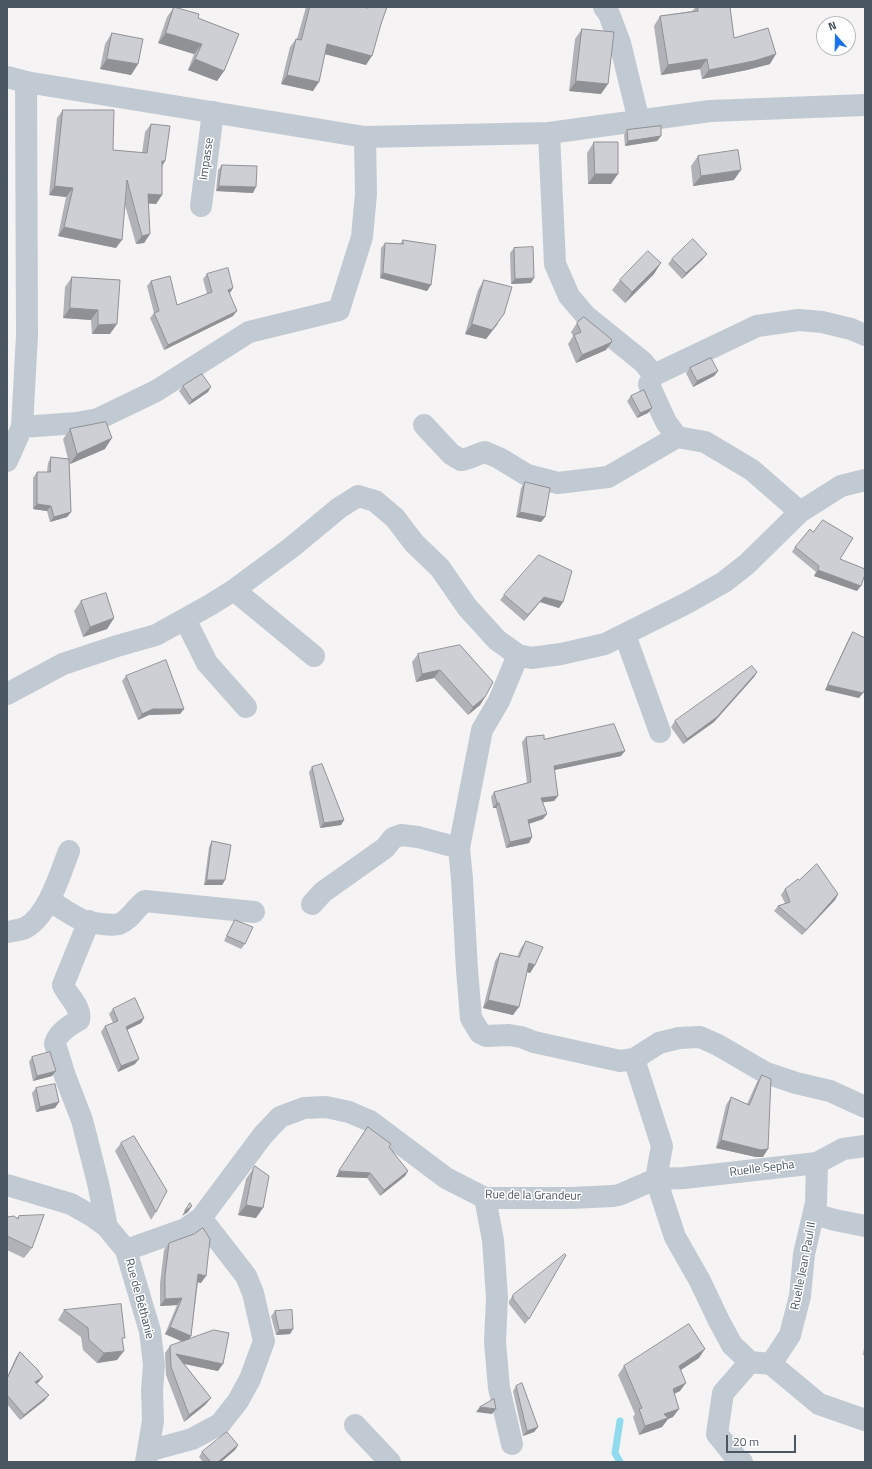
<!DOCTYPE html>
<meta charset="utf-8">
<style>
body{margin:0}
#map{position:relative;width:872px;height:1469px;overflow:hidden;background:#f5f3f3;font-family:"Titillium Web",sans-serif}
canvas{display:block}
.frame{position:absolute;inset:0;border:8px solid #4a5661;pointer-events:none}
.north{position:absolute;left:816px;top:16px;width:40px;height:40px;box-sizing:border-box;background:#fff;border:1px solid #b7bbc0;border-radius:50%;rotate:340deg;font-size:11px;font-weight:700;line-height:16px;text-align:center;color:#4a5661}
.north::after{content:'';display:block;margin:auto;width:14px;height:18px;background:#1a73e8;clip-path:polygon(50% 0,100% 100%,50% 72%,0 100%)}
.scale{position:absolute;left:726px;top:1435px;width:70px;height:18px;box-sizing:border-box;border:2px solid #4a5661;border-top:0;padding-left:5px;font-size:12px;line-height:14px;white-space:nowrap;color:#4a5661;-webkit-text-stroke:3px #fff;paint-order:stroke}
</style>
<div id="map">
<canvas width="872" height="1469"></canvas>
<div class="frame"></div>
<div class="north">N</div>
<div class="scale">20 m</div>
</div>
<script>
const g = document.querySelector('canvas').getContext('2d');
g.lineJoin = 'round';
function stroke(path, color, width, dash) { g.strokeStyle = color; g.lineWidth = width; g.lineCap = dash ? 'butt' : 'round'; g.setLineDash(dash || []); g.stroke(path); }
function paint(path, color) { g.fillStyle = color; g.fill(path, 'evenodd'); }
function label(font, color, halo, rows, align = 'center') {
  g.font = font + ' "Titillium Web",sans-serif'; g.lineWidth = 3; g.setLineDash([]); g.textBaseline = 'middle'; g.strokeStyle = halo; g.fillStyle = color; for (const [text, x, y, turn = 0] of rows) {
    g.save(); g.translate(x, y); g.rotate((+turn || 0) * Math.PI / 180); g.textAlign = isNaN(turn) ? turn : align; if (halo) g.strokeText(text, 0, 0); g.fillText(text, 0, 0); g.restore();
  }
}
stroke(new Path2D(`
 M620,1462L615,1453L620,1421`), '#90daee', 7);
stroke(new Path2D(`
 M604,7L609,14L620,43L639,121
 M549,133L555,264L569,296L586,316L643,362L654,375L757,326L799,320L822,322L851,329L865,335
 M201,206L213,112
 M654,375L649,384L650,387L666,422L677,437
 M424,425L451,454L461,460C470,459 476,454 485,452L499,458L527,475L558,483L608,477L677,437L705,442L752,470L800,512
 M22,427L77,423L98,419L156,391L249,332L339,310L362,237L366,194L365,137
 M7,461L22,427L27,335L26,82
 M234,590L314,656
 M185,619L207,663L246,707
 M625,635L660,732
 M518,655L499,701L482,730L459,848L462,879L467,970L471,1018L480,1033L486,1036L509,1035L521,1037L534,1042L620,1061L634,1059L659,1043L679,1038L700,1037L718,1045L766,1073L796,1083L830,1091L865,1107
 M7,694L63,664L117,646L156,635L210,605L234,590L292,547L339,508L358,496L375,501L395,518L414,543L440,568L467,607L497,640L518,655L531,658L561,654L605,644L687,603L724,582L747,564L800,512L841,486L865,480
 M50,901C60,907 71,915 82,920C90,923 112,926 119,924C130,920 136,907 145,901L254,912
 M312,904L323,892L385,848L393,838L401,835L418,837L459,848
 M89,921L63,985C67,996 82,1006 79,1020C70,1025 57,1033 55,1044L65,1076L82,1120L98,1183L107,1227
 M7,932C12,931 20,930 25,928C48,916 60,874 69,851
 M634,1059L662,1146L656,1179L684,1178L817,1163L843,1149L865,1146
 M7,1185L71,1204L92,1216L107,1227L126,1250L150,1331L154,1365L152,1390L153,1421L146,1462
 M485,1198L493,1240L497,1297L495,1342L499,1388L512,1444
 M814,1214L835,1220L865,1226
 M126,1250L185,1229L201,1218L263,1135L280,1117L304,1108L326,1107L349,1112L370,1121L446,1178L485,1198H571L613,1196L619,1195L656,1179L675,1237L700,1281L719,1321L732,1345L750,1362L771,1364L819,1404L865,1420
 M771,1364L790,1335L800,1296L804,1254L816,1203L817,1163
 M355,1425L390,1462
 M148,1451L192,1439L220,1424L238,1401L250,1379L264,1341L253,1293L246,1276L201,1218
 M742,1462L738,1460L717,1434L723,1393L750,1362`), '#c1cad2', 22);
stroke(new Path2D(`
 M7,77L26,82L365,137L549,133L710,111L865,105`), '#c1cad2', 22);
paint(new Path2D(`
 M174,7L198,18L224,71L217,81L188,70L194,54L158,43L167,17Z
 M306,7H362L365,8V7H387L366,65L325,54L313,91L281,84L290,47L296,39H297Z
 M696,7H730L734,38L770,64L747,70L702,79L700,69L661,75L654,26L660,16L692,11Z
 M582,29L601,94L569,91L575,39Z
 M112,33L138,64L131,75L100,69L105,44Z
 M63,110L113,150L142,153L145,132L151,124L165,161L162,167V195L156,204L148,203L150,234L144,243L136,244L125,205L116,248L58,236L66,197L49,195L57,118Z
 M627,130L661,136L657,141L625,146L624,135Z
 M594,142L611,184H588L587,153Z
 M698,156L734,180L693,186L691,166Z
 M222,165L253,193L216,191L218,170Z
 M403,240L431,285L427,291L380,278L381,248L385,243L400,244Z
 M514,248L531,283L511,284L510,253Z
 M672,259H703L682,279L668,264Z
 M207,274L233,288L230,293L233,316L164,350L150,318L154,313L147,286L151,281L177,305L207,294L203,279Z
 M654,274L625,303L612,290L620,280Z
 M72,277L120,280L110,334H92L91,320L63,318L65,287Z
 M484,280L498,324L486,339L465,334L478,290Z
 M577,323L606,350L576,363L568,344L573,336L571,332Z
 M690,368L718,371L714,376L693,387L686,373Z
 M183,386L208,392L189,405L179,391Z
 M631,396L648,413L637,418L627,401Z
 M70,429L105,449L70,464L69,462L71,512L67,517L50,522L47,511L33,509V478L37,472H47L48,463L51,457L68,459L63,439Z
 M525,482L545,517L541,522L516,517L521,488Z
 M795,547L840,559L857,591L814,576L816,572L792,552Z
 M504,595L563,602L559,608L540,602L524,621L500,600Z
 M81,601L114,618L107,629L83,637L74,611Z
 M853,632L859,698L825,690L849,638Z
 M418,654L485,697L480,705L468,715L434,678L416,682L412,662Z
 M757,672L754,677L714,722L683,744L671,727L675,721Z
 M126,676L184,709L180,714L149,715L138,720L122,681Z
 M526,737L544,739L621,756L554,770L558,796L554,801L542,802L543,819L529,824L532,837L529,843L506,848L496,808H493L491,797L494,792L527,783L522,742Z
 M312,767L344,820L341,825L320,828L309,772Z
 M212,841L225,880L222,885H204L209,847Z
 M799,880L838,894L835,900L802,935L774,911L778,906L785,903L781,895L785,889Z
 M235,920L245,944L241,949L224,941L232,925Z
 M526,941L535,965L530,973L527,972L513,1015L483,1008L495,961L500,953L517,957L521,948Z
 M113,1009L144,1018L141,1023L127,1030L135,1064L118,1072L101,1032L105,1026L113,1023L109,1014Z
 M32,1057L52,1076L33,1081L29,1062Z
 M762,1075L763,1157H756L716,1148L726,1105L731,1097L747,1104L757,1082Z
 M36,1088L59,1102L55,1108L36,1112L32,1093Z
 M364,1132L408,1171L405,1176L380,1196L367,1178L336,1177Z
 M121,1143L156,1212L151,1220L115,1151Z
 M255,1166L256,1218L238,1215L246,1179Z
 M19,1216L32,1248L24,1258L7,1250V1217L17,1218Z
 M169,1243L201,1283L198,1282L191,1336L189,1339L218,1371L184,1364L211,1398L205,1405L184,1422L166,1375L165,1353L170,1346L183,1342L165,1334L177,1305L160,1306V1283L164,1250Z
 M513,1295L529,1319L525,1324L509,1304V1301Z
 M64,1310L123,1342L117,1360L97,1363L83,1350L81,1337L58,1320Z
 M275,1311L293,1329L290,1334L276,1335L271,1316Z
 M865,1340V1355H863Z
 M20,1352L39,1382L36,1384L45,1400L20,1420L7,1404V1377L16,1357Z
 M699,1358L681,1370L680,1391L674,1394L673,1417L668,1419L662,1427L639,1435L633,1417L635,1414L618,1375L624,1366Z
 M516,1386L538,1427L534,1432L523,1436L513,1391Z
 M238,1445L235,1450L221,1462H203L199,1457L202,1452Z`), '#b0b2b7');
paint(new Path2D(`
 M166,33L202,44L194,54L158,43Z
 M327,44L372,56L366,65L321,53Z
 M776,54L770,64L747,70L702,79L709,70Z
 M107,59L138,64L131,75L100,69Z
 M195,59L224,71L217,81L188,70Z
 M707,59L700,69L661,75L668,65Z
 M287,75L319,82L313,91L281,84Z
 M576,81L608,84L601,94L569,91Z
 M661,136L657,141L625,146L628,141Z
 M162,161H165L159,170Z
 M741,170L734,180L693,186L701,176Z
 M595,174H618L611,184H588Z
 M55,186L73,188L66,197L49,195Z
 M219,186L256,187L253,193L216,191Z
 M148,194L162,195L156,204L142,203Z
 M64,227L122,240L116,248L58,236Z
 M150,234L144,243L136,244L142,236Z
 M707,254L703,259L682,279L686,273Z
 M661,263L654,274L625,303L632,292Z
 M383,273L431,285L427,291L380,278Z
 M534,278L531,283L511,284L515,279Z
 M233,288L229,294L228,290Z
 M70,308L98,310L91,320L63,318Z
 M237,311L233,316L164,350L168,345Z
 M504,314L486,339L465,334L472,324Z
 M117,324L110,334H92L98,325Z
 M612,342L606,350L576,363L582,355Z
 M718,371L714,376L693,387L697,381Z
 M211,387L208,392L189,405L192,400Z
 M652,408L648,413L637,418L640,413Z
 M112,438L105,449L70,464L77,454Z
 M37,504L51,506L47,511L33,509Z
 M71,512L67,517L50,522L54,517Z
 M520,512L545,517L541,522L516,517Z
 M818,570L861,586L857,591L814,576Z
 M544,597L563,602L559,608L540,602L524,621L528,615Z
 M114,618L107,629L83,637L90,627Z
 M440,670L434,678L416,682L422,674Z
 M757,672L754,677L714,722L683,744L687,739Z
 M828,685L863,693L859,698L825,690Z
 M485,697L480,705L468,715L473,707Z
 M153,709H184L180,714L149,715L138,720L142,714Z
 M625,751L621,756L550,771L554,766Z
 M558,796L554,801L537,803L541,798Z
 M497,803H499L496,808H493Z
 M547,814L543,819L525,825L528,820Z
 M344,820L341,825L320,828L324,823Z
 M532,837L529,843L506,848L510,842Z
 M207,880H225L222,885H204Z
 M838,894L835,900L802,935L806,930Z
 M529,963L535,965L530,973L524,971Z
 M488,1000L519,1007L513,1015L483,1008Z
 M144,1018L141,1023L122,1032L126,1027Z
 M139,1059L135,1064L118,1072L121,1066Z
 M56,1071L52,1076L33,1081L37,1076Z
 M59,1102L55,1108L36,1112L40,1107Z
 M721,1140L768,1149L763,1157H756L716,1148Z
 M339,1171L370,1173L367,1178L336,1177Z
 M408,1171L405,1176L380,1196L384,1190Z
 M246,1205L263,1208L256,1218L238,1215Z
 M192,1206L188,1212L182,1216L185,1211Z
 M198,1274L206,1276L201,1283L193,1281Z
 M182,1298L177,1305L160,1306L165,1299Z
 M170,1327L191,1336L186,1343L165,1334Z
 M293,1329L290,1334L276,1335L279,1330Z
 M705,1349L699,1358L673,1375L679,1366Z
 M124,1351L117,1360L97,1363L104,1353Z
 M176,1354L223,1364L218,1371L171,1361Z
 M43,1377L39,1382L31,1388L35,1382Z
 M686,1383L680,1391L667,1397L673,1389Z
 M49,1395L45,1400L20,1420L24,1415Z
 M211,1398L205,1405L184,1422L189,1415Z
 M480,1407L496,1409L492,1414L476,1412Z
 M679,1409L673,1417L668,1419L662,1427L639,1435L645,1426L664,1414Z
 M538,1427L534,1432L523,1436L527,1431Z
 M238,1445L235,1450L221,1462H218Z`), '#909195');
const building = new Path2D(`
 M174,7L199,14L198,18L239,34L224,71L195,59L202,44L166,33Z
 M310,7H362L368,8V7H387L381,24L372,56L327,44L319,82L287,75L296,39L301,40Z
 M697,7H730L734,38L768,28L776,54L754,61L709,70L707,59L668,65L660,16L698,11Z
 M582,29L614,32L608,84L576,81Z
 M112,33L143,39L138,64L107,59Z
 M63,110H114L113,150L147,153L151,124L170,126L165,161H162V195L148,194L150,234L142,236L127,180L122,240L64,227L73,188L55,186Z
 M661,126V136L628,141L627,130Z
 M594,142H618V174H595Z
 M738,150L741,170L701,176L698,156Z
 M222,165L257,166L256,187L219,186Z
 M693,239L707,254L686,273L672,259Z
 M403,240L436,245L431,285L383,273L385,243L403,244Z
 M533,247L534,278L515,279L514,248Z
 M648,251L661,263L632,292L620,280Z
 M228,268L233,288L228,290L237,311L168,345L154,313L159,311L151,281L170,276L177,305L212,292L207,274Z
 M72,277L120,280L117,324L98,325V310L70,308Z
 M484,280L512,287L504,314L492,330L472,324Z
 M584,317L611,339L612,342L582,355L574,335L581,332L577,323Z
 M711,358L718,371L697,381L690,368Z
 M202,374L211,387L192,400L183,386Z
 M644,390L652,408L640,413L631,396Z
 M106,422L112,438L77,454L70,429Z
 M51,457L69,459L71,512L54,517L51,506L37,504V472H50Z
 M525,482L550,488L545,517L520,512Z
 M823,520L853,538L840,559L865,569V574L861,586L818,570L819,566L795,547L810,529L813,532Z
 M539,555L572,571L563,602L544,597L528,615L504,595Z
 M106,593L114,618L90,627L81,601Z
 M853,632L865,638V689L863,693L828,685Z
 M460,645L493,682L485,697L473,707L440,670L422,674L418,654Z
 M166,660L184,709H153L142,714L126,676Z
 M752,666L757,672L717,717L687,739L675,721Z
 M614,724L625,751L554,766L558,796L541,798L547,814L528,820L532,837L510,842L499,803H497L494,792L531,782L526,737L544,735V739Z
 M322,764L344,820L324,823L312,767Z
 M212,841L231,845L225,880H207Z
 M817,864L838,894L806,930L778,906L790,902L785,889L798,879L799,880Z
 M235,920L253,927L245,944L227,936Z
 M526,941L543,947L535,965L529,963L519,1007L488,1000L500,953L519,957Z
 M135,998L144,1018L126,1027L139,1059L121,1066L105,1026L118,1021L113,1009Z
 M50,1052L56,1071L37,1076L32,1057Z
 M762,1075L771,1079L768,1149L761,1150L721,1140L731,1097L749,1105Z
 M55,1084L59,1102L40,1107L36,1088Z
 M368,1127L391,1144L389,1147L408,1171L384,1190L370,1173L339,1171Z
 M134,1136L167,1191L156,1212L121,1143Z
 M255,1166L269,1176L263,1208L246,1205L253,1169Z
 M190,1203L192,1206L185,1211Z
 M44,1215L32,1248L7,1236V1217L14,1216L18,1219L19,1216Z
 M203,1228L210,1239L206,1276L198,1274L191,1336L170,1327L182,1298L165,1299V1276L169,1243L194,1234Z
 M565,1254L566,1255L529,1319L513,1299V1295Z
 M121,1304L125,1338H122L124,1351L104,1353L89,1340L88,1328L64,1310Z
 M292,1310L293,1329L279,1330L275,1311Z
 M689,1324L705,1349L679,1366L686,1383L673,1389L679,1409L664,1414L668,1418L645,1426L639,1409L642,1408L624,1366Z
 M214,1330L229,1333L223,1364L176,1354L211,1398L189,1415L171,1367L170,1346Z
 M20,1352L37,1369L43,1377L35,1382L49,1395L24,1415L7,1395V1379Z
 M522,1383L538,1427L527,1431L516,1386Z
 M494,1399L496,1409L480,1407Z
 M227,1432L238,1445L218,1462H211L202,1452Z`);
paint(building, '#cdcfd5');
stroke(building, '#909195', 1);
label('12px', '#4a5661', '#fff', [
 ["Impasse",207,159,-82],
 ["Ruelle Sepha",762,1169,-7],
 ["Rue de la Grandeur",533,1196,1],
 ["Ruelle Jean Paul II",804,1266,-79],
 ["Rue de Béthanie",139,1299,75]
]);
</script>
